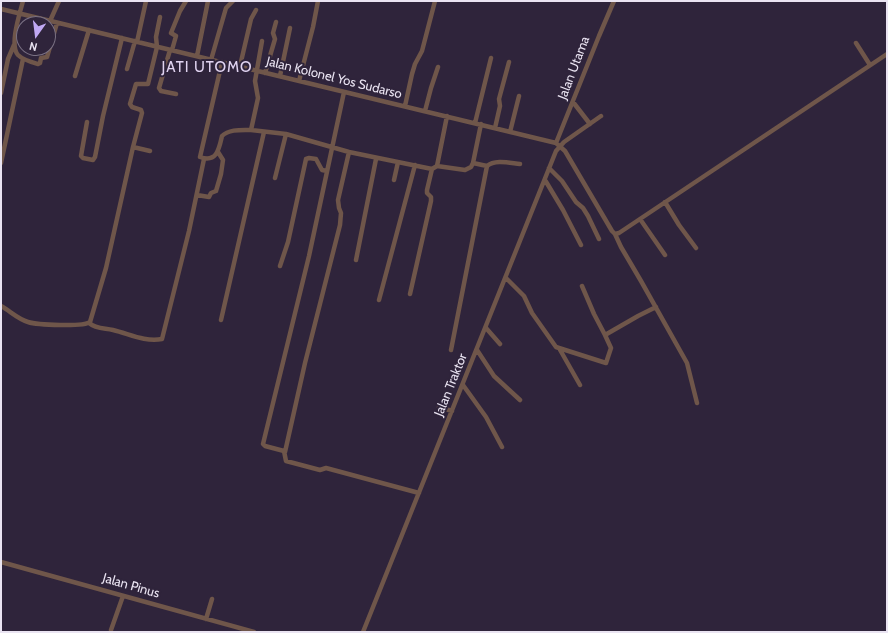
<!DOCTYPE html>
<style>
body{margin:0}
#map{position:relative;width:888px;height:633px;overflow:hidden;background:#2f243b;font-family:Cabin,sans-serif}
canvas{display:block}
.frame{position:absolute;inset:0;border:2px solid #eae4f2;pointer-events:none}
.north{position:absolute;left:16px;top:16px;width:40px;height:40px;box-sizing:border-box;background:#2f243b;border:1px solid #7a7184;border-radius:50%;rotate:194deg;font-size:11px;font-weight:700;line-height:16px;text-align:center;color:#eae4f2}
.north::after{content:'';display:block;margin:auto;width:14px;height:18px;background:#c0a8f3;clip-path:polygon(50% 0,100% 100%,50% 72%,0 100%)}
</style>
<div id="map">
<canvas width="888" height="633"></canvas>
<div class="frame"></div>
<div class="north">N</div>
</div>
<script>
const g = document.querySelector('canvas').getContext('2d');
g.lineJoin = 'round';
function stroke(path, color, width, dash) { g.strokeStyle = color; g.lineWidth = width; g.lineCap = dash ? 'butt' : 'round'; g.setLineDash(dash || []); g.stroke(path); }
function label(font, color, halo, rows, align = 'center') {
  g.font = font + ' Cabin,sans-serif'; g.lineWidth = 4; g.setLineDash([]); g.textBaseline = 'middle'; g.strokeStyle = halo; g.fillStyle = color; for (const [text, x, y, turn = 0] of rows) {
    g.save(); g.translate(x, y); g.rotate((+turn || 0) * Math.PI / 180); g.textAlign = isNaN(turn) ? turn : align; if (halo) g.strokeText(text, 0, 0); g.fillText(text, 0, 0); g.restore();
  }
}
stroke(new Path2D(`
 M23,1C20,13 9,45 18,55C23,60 31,62 38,64L40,63L41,58L47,57L57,23
 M1,9L556,143L565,151L612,231L615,234
 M50,21L59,1
 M262,41L255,81L258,98L251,130L286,134L349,152L432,169L437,166L465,170L471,167L473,163L481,124
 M137,42L146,1
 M856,43L870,65
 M170,50L159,88L161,91L176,94
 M172,50L176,36L171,33L180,11L186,1
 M197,56L208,1
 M211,60L226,8L233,1
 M222,62L200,157C217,163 219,149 222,136C229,129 241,130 251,130
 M240,66L251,19L256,10
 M127,69L135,41
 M265,73L275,39L273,33L276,22
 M75,76L89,30
 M280,76L290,28
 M299,81L313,27L318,1
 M344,92L309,256L263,444L265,446L284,451L286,461L320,470L326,468L419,493
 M1,93L8,59L14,45
 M573,102L590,124
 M405,106L412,74L415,64L422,51L435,1
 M425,111L431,88L438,67
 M87,122L81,156L83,158L93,160L95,157L103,116L122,38
 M475,123L491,58
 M495,128L500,106L499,99L509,62
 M510,132L519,96
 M556,143L599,36L614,1
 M133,147L150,151
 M1,163L23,59
 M473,163L487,166C495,159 510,163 520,164
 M437,166L447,116
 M549,168L562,181L576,202L583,208L588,216L599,239
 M275,178L286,134
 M394,180L398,162
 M545,180L563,210L581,245
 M197,195L209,197L211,193L216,191L221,174L223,160L218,152
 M665,202L679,225L696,248
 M640,219L665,255
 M615,234L619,233L887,54
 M615,234L621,247L641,281L687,363L697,403
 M356,260L376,159
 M280,266L288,242L306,159L309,158L316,159L322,170L327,171
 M506,278L524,296L532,313L556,347L559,348L580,385
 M582,286L594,314L605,335
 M410,294L431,201V197L427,193V190L432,169
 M379,300L415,165
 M1,306C10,311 18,319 28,322C37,325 84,327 90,322L106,268L133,147L142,113L141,110L132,107L130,104L136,84H148L157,47L156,37L160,17
 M221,320L264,132
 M89,323C96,329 104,328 113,330C130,334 144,342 162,339L189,231L204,159
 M486,328L500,344
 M559,348L606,363L611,348L605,335L638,316L656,307
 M451,350L487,166
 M477,350L494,376L520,400
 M463,385L486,417L502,447
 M439,407L452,411
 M285,452L305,363L340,225L341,213L339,208L338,200L349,152
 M1,562L254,632
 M206,619L212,599
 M111,630L123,596
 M363,632L556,151L564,142L601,116`), '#6f564a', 4.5);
label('13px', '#eae4f2', '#2f243b', [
 ["Jalan Utama",574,68,-69],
 ["Jalan Kolonel Yos Sudarso",334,78,14],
 ["Jalan Traktor",451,385,-68],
 ["Jalan Pinus",131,586,16]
]);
g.letterSpacing = '1px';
label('15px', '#e1d4f1', '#2f243b', [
 ["JATI UTOMO",207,68]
]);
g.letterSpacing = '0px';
</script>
